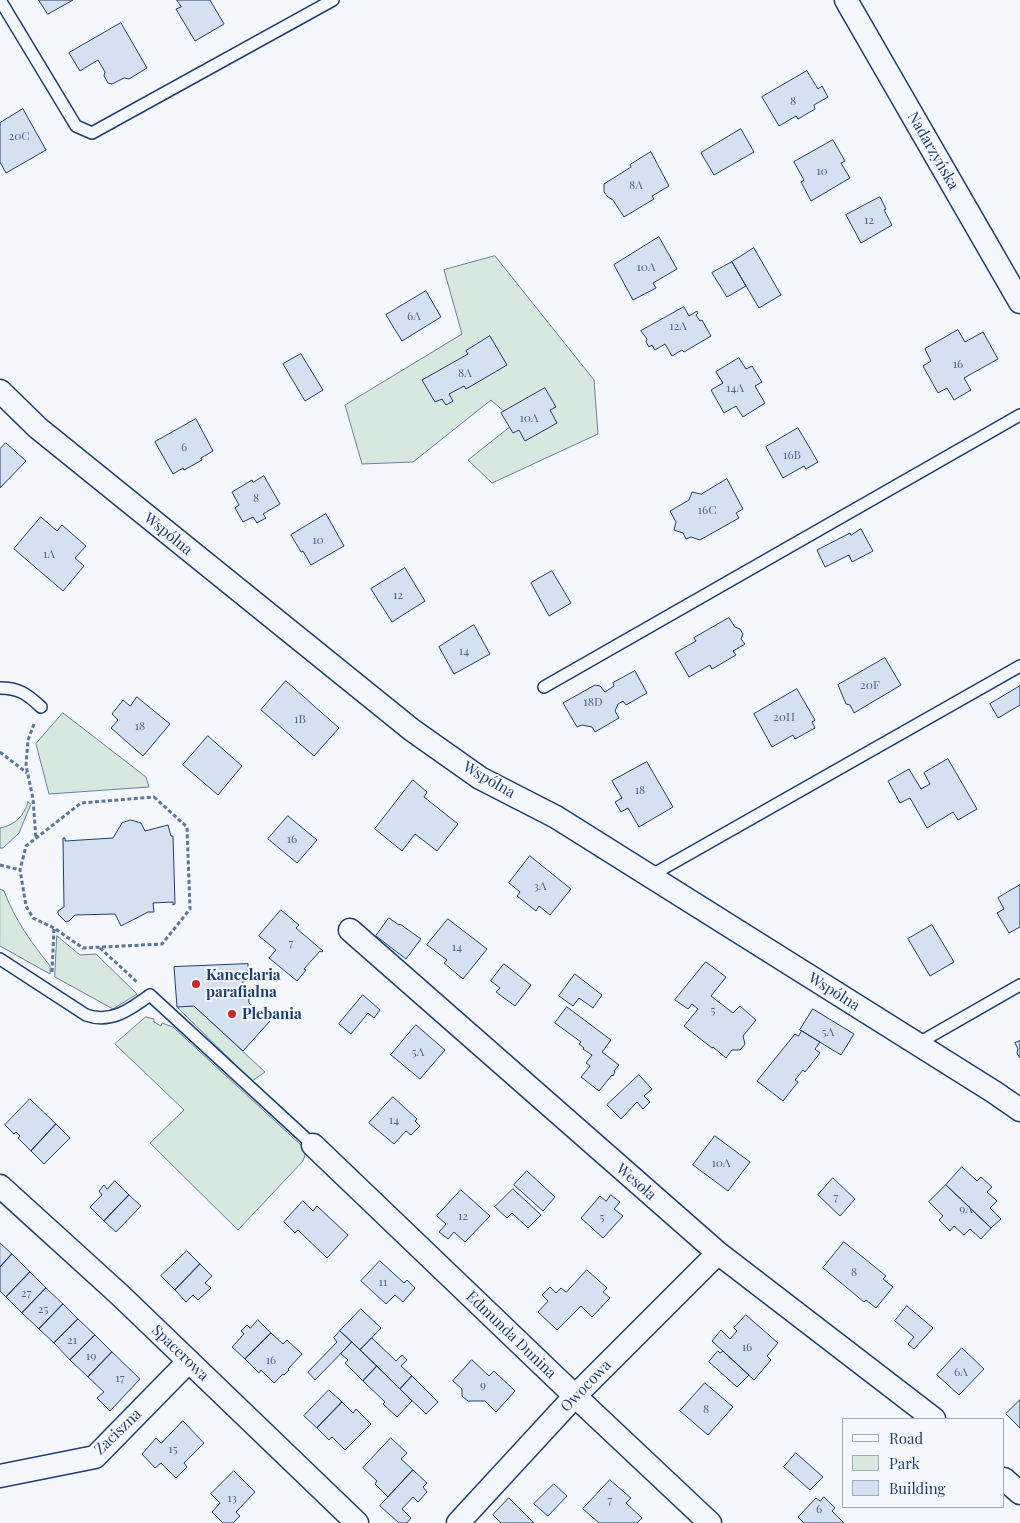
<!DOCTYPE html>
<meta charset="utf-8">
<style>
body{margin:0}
#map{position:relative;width:1020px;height:1523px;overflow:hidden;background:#f4f7fb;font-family:"Playfair Display",serif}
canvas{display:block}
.legend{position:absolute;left:842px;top:1418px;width:162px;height:90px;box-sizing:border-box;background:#f4f7fb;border:1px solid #9eadc5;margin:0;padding:6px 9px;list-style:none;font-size:15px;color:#1d3f73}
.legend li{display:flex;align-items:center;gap:10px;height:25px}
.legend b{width:25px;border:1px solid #9eadc5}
</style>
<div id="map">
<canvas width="1020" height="1523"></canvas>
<ul class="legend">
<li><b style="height:6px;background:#f4f7fb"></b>Road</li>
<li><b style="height:14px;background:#d7e8df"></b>Park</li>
<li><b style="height:14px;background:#d5e0f0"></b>Building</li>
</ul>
</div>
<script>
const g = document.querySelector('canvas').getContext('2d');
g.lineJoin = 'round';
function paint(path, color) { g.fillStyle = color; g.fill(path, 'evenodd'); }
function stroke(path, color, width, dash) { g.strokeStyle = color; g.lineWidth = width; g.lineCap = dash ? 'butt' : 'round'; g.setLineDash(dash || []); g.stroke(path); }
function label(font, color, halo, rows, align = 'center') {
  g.font = font + ' "Playfair Display",serif'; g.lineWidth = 4; g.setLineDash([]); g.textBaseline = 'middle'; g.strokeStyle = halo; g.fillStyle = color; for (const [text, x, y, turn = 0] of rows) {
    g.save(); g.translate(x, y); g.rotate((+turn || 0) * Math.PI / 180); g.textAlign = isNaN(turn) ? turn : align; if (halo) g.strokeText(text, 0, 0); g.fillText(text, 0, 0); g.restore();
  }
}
const green = new Path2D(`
 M495,256L594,380L598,434L492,483L468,460L516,422L491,400L413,462L362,464L345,405L462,334L444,270Z
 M63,713L146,777L149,787L49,794L36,744Z
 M28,802L31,804L19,833L3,848H0V828C15,825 24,816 28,802Z
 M0,889L4,891C15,920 31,942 50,966V974L0,946Z
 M57,936L80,955L96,954L137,994L113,1009L55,977Z
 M194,1006L265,1072L252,1081L177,1007Z
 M146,1017L154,1019V1022L161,1026L162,1023L173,1027L302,1146L306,1152L303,1161L238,1230L150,1143L184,1110L115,1044Z`);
paint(green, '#d7e8df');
stroke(green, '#687fa3', 1);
const building = new Path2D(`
 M39,0H73L48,14Z
 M177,0H210L224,24L195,41L176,9L181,7Z
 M121,23L147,68L129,79L124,78L112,84L108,83L104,76L105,72L98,60L80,71L69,53Z
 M807,71L818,89L822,86L828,97L814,105L815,109L798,119L796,116L779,126L762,97Z
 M23,109L46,150L6,173L0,162V123Z
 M741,129L754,152L714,175L701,153Z
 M833,140L845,161L841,163L850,178L811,201L801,182L804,180L794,162Z
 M651,152L669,186L652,196L654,199L624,217L613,200L608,197L604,192V184L631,167L630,165Z
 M880,197L886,209L884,210L892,225L861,243L846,215Z
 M659,237L677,269L653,283L656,288L633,300L614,265Z
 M754,248L781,295L759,308L732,262Z
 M732,262L746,286L727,297L712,273Z
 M426,291L441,317L402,341L386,315Z
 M684,307L689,316L697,311L698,313L696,315L700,321L702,320L711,336L684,352L682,350L672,356L665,344L655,350L652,345L649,347L646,342L647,339L641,331Z
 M958,330L965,342L983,332L998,359L964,378L971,390L954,400L947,388L938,393L923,366L931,361L925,349Z
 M490,336L507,365L466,389L464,386L449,394L453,401L446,405L442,399L435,402L422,380L468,354L466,351Z
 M301,354L323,390L305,401L283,364Z
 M739,358L746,369L752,366L762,382L755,386L765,403L743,417L736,406L724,413L711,390L723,383L716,372Z
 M545,388L556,407L550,410L557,423L525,441L519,430L513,433L501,413Z
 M196,419L213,451L201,458L202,460L184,470L183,468L173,474L155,442Z
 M798,428L818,462L806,469L804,466L783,478L766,447Z
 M6,443L26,461L0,488V449Z
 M264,476L280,504L263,514L266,518L257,523L253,517L243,522L235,508L239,505L232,492L252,480L253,482Z
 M727,479L743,509L736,513L739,518L700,540L691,537L686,539L683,533L674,530L676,522L670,511L689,500L692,492L701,494Z
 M326,514L344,546L311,565L303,551L301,552L291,535Z
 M41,517L57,531L62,525L86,546L75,558L84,566L63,591L14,549Z
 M861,529L873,551L852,562L849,555L825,567L817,550L850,533L851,535Z
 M405,568L425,601L392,622L371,589Z
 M552,571L571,603L549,616L531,583Z
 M729,618L735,627L740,629L743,634L741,639L745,644L733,651L736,655L712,669L710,665L689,677L675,653L696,641L694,638Z
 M474,625L490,654L454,674L439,647Z
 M885,658L901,685L854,713L850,705L846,704L838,685Z
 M635,671L647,693L626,705L623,701L618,704L615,711L619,718L595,732L592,727L582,725L577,727L563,703L595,685L600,686L605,692L614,686L613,683Z
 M286,681L339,728L314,756L261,710Z
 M1020,686V705L998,718L990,704Z
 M797,689L815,720L812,722L815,728L795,739L793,735L772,747L754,714Z
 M137,697L170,724L143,756L111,728L118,720L112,714L123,700L130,706Z
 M208,736L242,766L218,795L183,765Z
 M948,759L977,809L958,820L953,812L927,828L910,798L900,803L888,781L909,769L921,789L930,784L924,773Z
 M647,762L673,807L639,827L628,808L621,812L615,802L622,798L612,781Z
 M413,780L427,792L424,797L458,824L437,851L415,834L402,851L375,829Z
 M288,816L317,840L297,863L268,839Z
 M131,820L141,823L145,831L168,825L171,836H173L175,904L173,905V902L153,903L154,912H148L121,926L115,914L75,915L69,921L66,922L58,914V911L64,907L63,838H65V841L113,838L122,823Z
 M530,856L571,889L550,915L539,906L536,911L517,896L520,892L509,883Z
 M1020,885V927L1009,933L997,913L1004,909L998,898Z
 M281,910L299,925L296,928L323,951L322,952L320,951L304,969L306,970L297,981L269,958L276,950L259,936Z
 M389,918L399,925L400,924L421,939L406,959L376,936Z
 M448,919L487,949L463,979L444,963L447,960L427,945Z
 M932,925L954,962L930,976L908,939Z
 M706,962L726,977L711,996L733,1013L740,1006L756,1020L743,1036L745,1044L740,1050H732L726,1058L713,1047L712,1048L684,1026L698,1009L692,1004L688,1009L675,1000Z
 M248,964V980L243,981V988H248L249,1003L270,1021L243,1051L194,1006L177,1007L174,967Z
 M504,964L531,985L515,1006L496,992L500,988L491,981Z
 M575,974L602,995L593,1008L579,998L573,1006L559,996Z
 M363,995L380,1010L374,1018L368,1013L351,1034L339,1024Z
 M567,1007L611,1040L602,1052L619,1065L614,1071L615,1072L613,1076L612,1075L599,1091L581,1077L590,1066L586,1063L592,1055L583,1049L584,1048L579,1044L581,1042L555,1023Z
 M813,1009L854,1034L841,1055L800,1030Z
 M416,1025L445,1050L420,1079L391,1055Z
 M802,1031L820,1042L815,1049L820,1053L805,1072L803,1070L795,1080L798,1082L783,1101L757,1081L795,1034L798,1036Z
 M1020,1041V1058L1017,1053L1018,1049L1015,1043Z
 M639,1075L652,1089L644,1096L650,1102L643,1109L637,1102L621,1119L607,1105Z
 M393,1097L417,1119L415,1121L420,1126L411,1135L406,1131L394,1144L369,1123Z
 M30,1099L56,1124L31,1151L18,1138L20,1136L16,1132L14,1134L5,1125Z
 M56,1124L70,1138L44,1164L31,1151Z
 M715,1136L750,1162L728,1191L693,1165Z
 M962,1167L977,1181L981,1177L992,1187L987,1192L997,1201L990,1208L1001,1219L991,1228L946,1185Z
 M527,1171L555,1197L543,1211L514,1185Z
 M833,1178L855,1199L840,1216L818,1195Z
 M115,1181L129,1195L104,1221L90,1207L102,1195L99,1191L104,1185L107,1189Z
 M946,1185L991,1228L981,1239L970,1229L964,1235L954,1226L950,1231L939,1220L943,1216L929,1202Z
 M513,1189L541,1215L528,1228L512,1213L507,1218L495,1207Z
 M461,1190L490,1216L465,1242L454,1232L448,1239L439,1232L446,1224L437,1216Z
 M129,1195L141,1206L116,1232L104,1221Z
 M611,1195L620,1202L614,1209L623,1216L603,1238L581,1218L600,1196L606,1201Z
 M303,1201L313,1211L317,1206L348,1235L327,1258L298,1230L295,1233L284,1222Z
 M844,1242L886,1276L883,1279L893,1287L876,1308L866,1300L864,1302L823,1268Z
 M0,1243L12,1254L0,1267Z
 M187,1251L200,1264L175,1290L161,1276Z
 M12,1254L30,1272L6,1297L0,1291V1267Z
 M380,1261L404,1283L407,1280L415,1288L403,1302L395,1295L386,1304L361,1281Z
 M200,1264L212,1276L205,1283L211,1288L198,1300L193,1295L186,1302L175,1290Z
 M587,1270L607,1288L603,1292L610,1298L592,1317L581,1306L557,1330L538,1312L548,1301L542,1295L550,1287L556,1293L561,1288L566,1292Z
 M30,1272L46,1288L22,1313L6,1297Z
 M46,1288L63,1304L39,1329L22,1313Z
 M63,1304L78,1319L54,1343L39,1329Z
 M907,1306L933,1328L914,1349L908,1344L914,1337L895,1321Z
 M361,1309L381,1328L360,1350L340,1331Z
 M746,1315L778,1343L767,1356L771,1360L754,1380L712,1341L721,1330L730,1339L737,1331L734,1328Z
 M78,1319L95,1335L70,1360L54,1343Z
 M258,1320L271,1333L245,1359L232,1347L244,1334L241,1331L247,1325L250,1328Z
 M340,1331L352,1342L315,1380L308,1372L337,1342L334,1338Z
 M271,1333L283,1344L287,1340L302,1354L288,1369L289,1370L284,1375L283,1374L274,1383L261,1370L259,1373L245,1359Z
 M95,1335L112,1352L88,1377L70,1360Z
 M372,1338L396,1361L402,1355L407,1360L401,1366L412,1376L400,1389L360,1350Z
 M352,1342L377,1366L363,1381L345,1363L348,1360L341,1354Z
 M962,1348L984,1369L959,1395L937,1375Z
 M718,1351L720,1353L723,1351L749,1375L737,1387L709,1362Z
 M112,1352L140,1379L110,1411L97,1398L104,1392L88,1377Z
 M472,1360L489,1376L494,1371L515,1391L496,1412L485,1401H468L462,1396V1389L453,1381Z
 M377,1366L412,1401L397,1417L383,1404L385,1402L363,1381Z
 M412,1376L438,1402L426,1414L400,1389Z
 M705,1383L733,1407L708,1435L680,1411Z
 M329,1390L342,1402L317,1428L304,1416Z
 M1020,1400V1428L1006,1414Z
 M342,1402L353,1413L356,1409L371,1424L345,1450L332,1437L329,1440L317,1428Z
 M183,1421L204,1443L184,1463L187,1467L176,1478L161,1463L155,1468L142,1454L156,1438L161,1443Z
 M391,1438L407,1453L401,1459L413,1470L388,1497L375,1484L377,1481L363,1468Z
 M796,1453L823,1477L810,1490L784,1467Z
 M413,1470L427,1483L423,1487L427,1492L418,1502L413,1497L402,1509L411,1518L407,1523H399L380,1506Z
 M234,1471L255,1492L236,1512L240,1516L233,1523H223L212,1512L220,1503L211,1494Z
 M610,1480L631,1498L626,1503L642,1518L637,1523H599L583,1509Z
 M554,1484L567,1496L548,1516L534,1504Z
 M824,1497L835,1508L832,1511L844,1523H804L798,1517L816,1498L820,1501Z
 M509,1498L534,1523H501L493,1515Z`);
paint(building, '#d5e0f0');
stroke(building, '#1d3f73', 1);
const service = new Path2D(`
 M0,0L76,126L92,133L333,0
 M544,687L1020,415
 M0,688C19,688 27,694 41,707
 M650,876L1020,666
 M0,959L86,1015C111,1024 131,1009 150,995L313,1145
 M917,1044L1020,985`);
const minor = new Path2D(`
 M846,0L1020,302
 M0,391L38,428L412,730L480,778L556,817L994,1092L1020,1110
 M350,930L718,1253L934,1419
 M313,1145L575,1396L710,1523
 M0,1186L120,1295L357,1523
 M0,1476L95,1457L189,1361
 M1004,1479L1020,1493
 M458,1523L575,1396L718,1253`);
stroke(service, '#1d3f73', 14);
stroke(minor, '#1d3f73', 25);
stroke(new Path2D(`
 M34,724L28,740L26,765L33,799L36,839
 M0,752L27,773
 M154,797L187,827L190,909L162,944L83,948L54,928L33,918L26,906L20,870L26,846L81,803Z
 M0,865L20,870
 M100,948L138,983
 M52,972L54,928`), '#5e769c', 3, [4, 2.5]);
stroke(service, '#f4f7fb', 11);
stroke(minor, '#f4f7fb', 22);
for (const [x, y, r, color] of [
 [196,984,5,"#c62828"],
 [232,1014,5,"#c62828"]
]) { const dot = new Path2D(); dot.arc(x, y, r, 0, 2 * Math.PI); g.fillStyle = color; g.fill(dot); stroke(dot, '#f4f7fb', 2); }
label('12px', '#4b6792', null, [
 ["8",793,101],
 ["20C",19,136],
 ["10",822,171],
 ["8A",636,185],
 ["12",869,220],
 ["10A",646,267],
 ["6A",414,316],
 ["12A",678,326],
 ["16",958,364],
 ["8A",465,373],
 ["14A",735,388],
 ["10A",529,418],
 ["6",184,447],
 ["16B",792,455],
 ["8",256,498],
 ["16C",707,510],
 ["10",318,540],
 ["1A",49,554],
 ["12",398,595],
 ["14",464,651],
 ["20F",870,685],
 ["18D",593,702],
 ["20H",784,717],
 ["1B",300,719],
 ["18",140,726],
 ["18",640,790],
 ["16",292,839],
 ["3A",540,886],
 ["7",291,943],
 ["14",457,947],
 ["5",713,1010],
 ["5A",828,1032],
 ["5A",418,1052],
 ["14",394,1120],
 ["10A",721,1163],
 ["7",836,1197],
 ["9A",966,1209],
 ["12",463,1216],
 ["5",602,1217],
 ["8",854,1272],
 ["11",383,1282],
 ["27",26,1293],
 ["25",43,1309],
 ["21",72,1340],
 ["16",747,1347],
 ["19",91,1356],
 ["16",271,1360],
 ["6A",961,1372],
 ["17",120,1378],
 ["9",483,1385],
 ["8",706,1409],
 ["15",173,1449],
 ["13",232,1498],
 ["7",610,1500],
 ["6",819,1509]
]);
label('15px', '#1d3f73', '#f4f7fb', [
 ["Nadarzyńska",933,151,60],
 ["Wspólna",168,534,39],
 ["Wspólna",489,780,30],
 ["Wspólna",834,992,32],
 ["Wesoła",636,1182,41],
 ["Edmunda Dunina",511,1335,44],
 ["Spacerowa",180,1353,44],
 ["Owocowa",586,1386,-46],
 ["Zaciszna",118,1432,-44]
]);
label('bold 15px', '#1d3f73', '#f4f7fb', [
 ["Kancelaria",206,975],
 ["parafialna",206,992],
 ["Plebania",242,1014]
], 'left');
</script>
